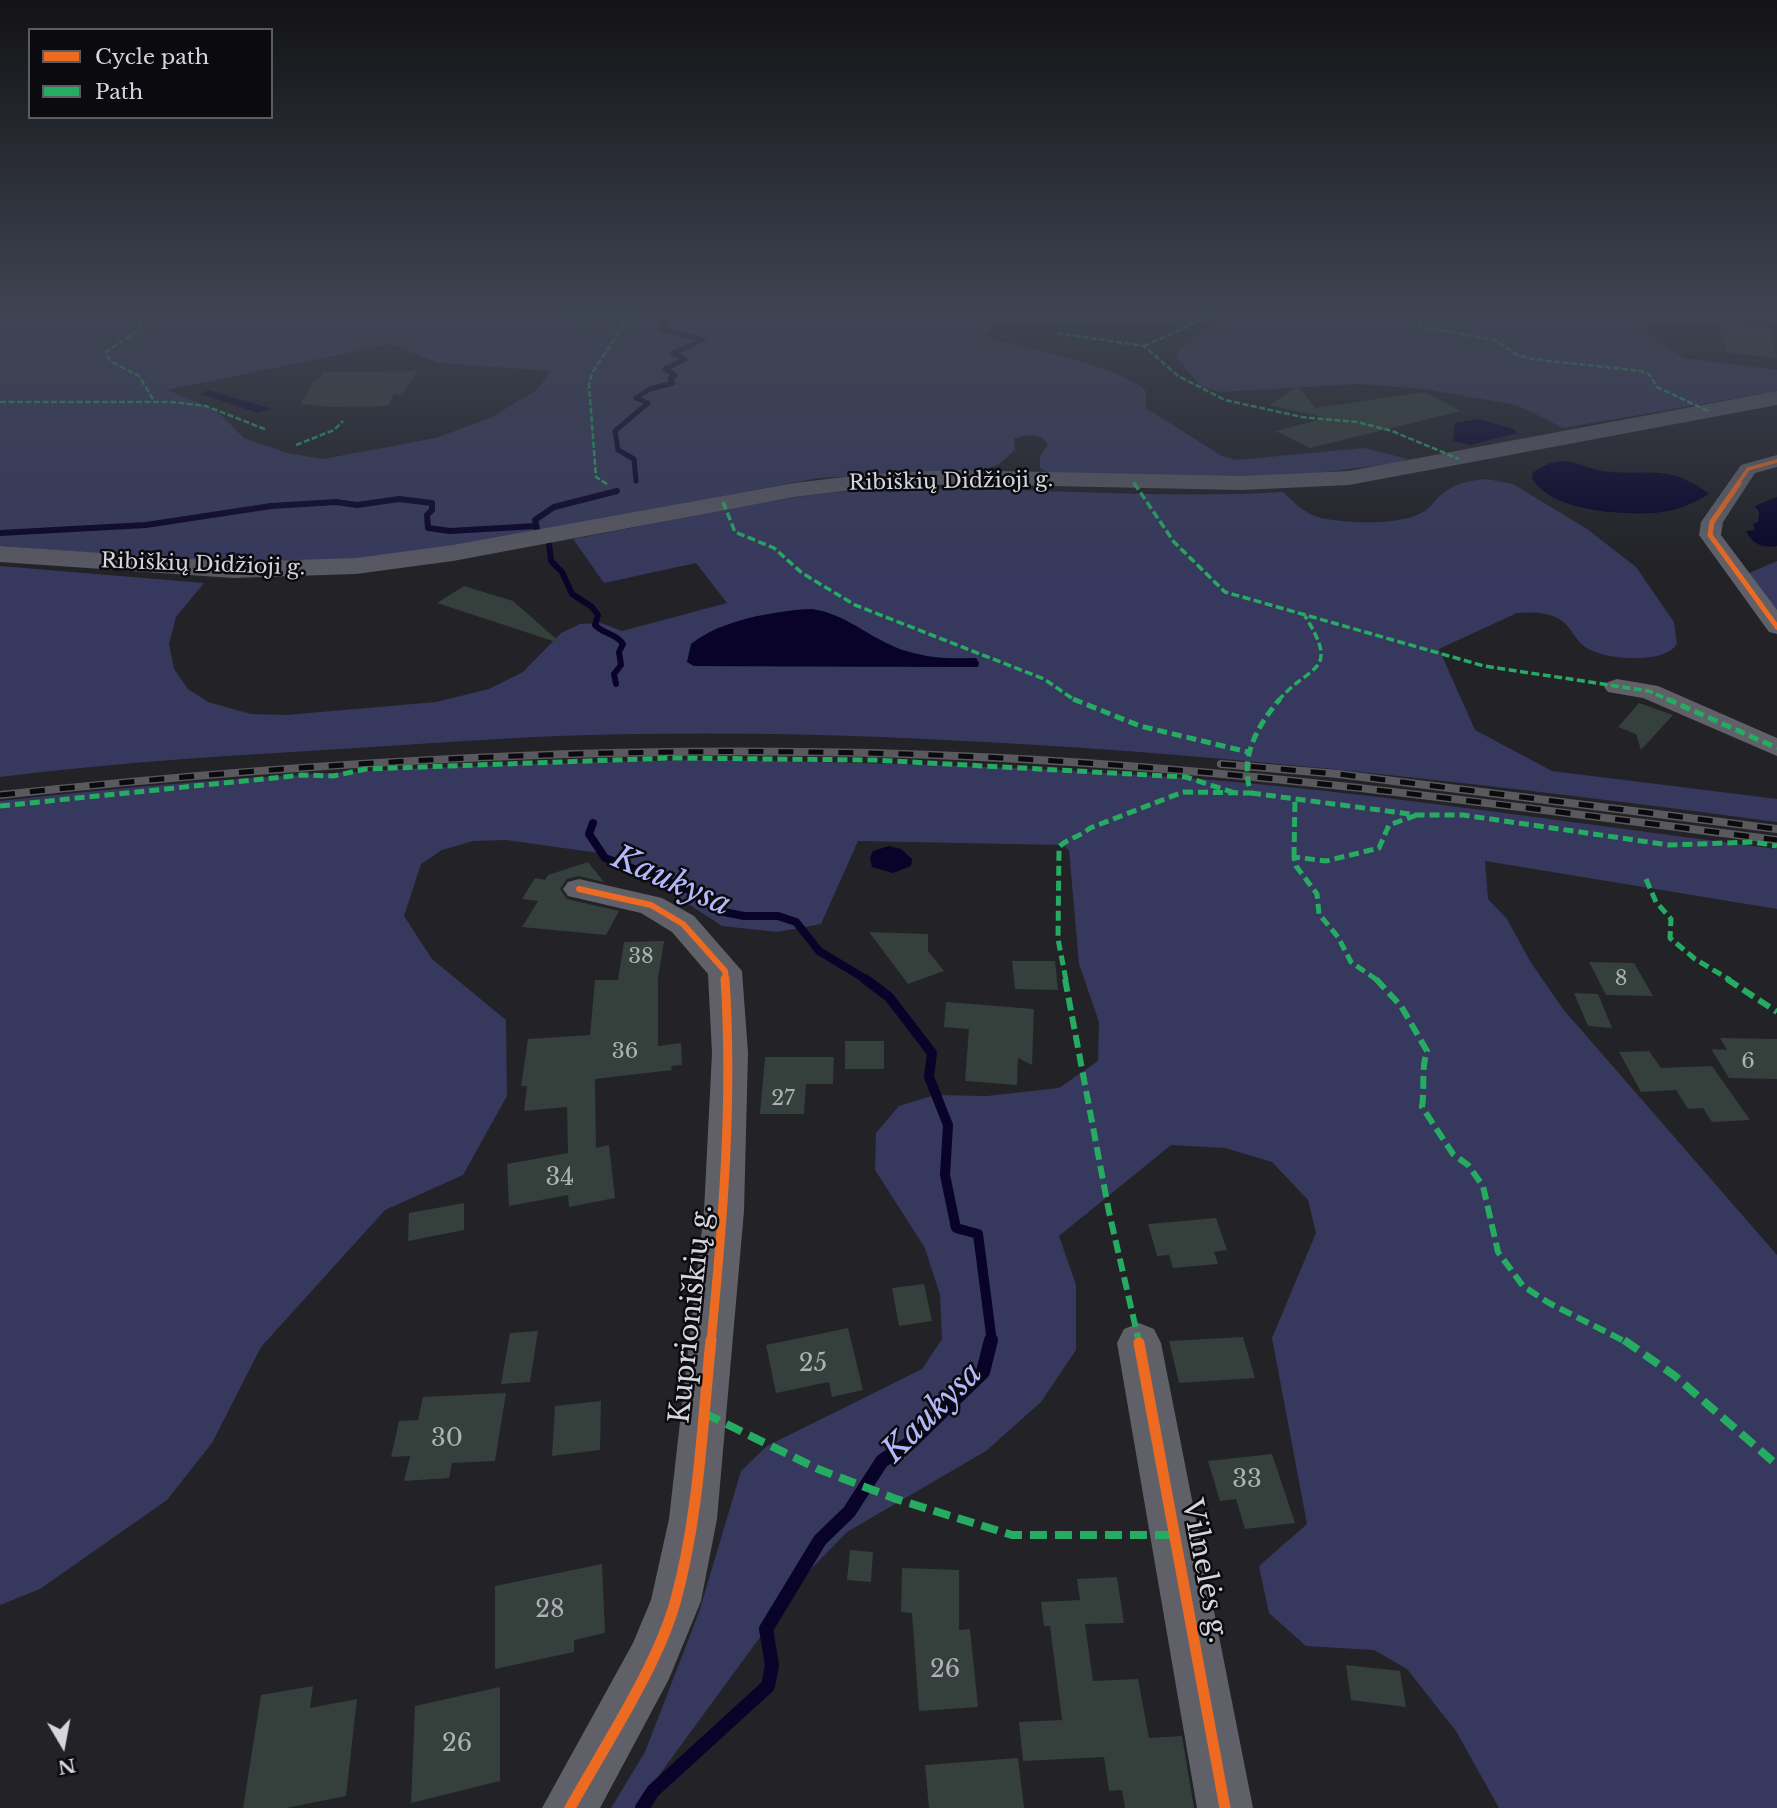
<!DOCTYPE html>
<meta charset="utf-8">
<style>
body{margin:0}
#map{position:relative;width:1777px;height:1808px;overflow:hidden;background:#222227;font-family:"Libre Baskerville",serif}
canvas{display:block}
.legend{position:absolute;left:28px;top:28px;width:245px;height:91px;box-sizing:border-box;background:#0a0a0f;border:2px solid #5b5c61;margin:0;padding:9px 12px;list-style:none;font-size:21px;color:#d5d6dd}
.legend li{display:flex;align-items:center;gap:14px;height:35px}
.legend b{width:35px;border:2px solid #5b5c61}
.north{position:absolute;left:28px;top:1710px;width:70px;height:70px;-webkit-text-stroke:5px #0a0a0f;paint-order:stroke;rotate:170deg;font-size:19px;font-weight:700;line-height:28px;text-align:center;color:#d5d6dd}
.north::after{content:'';display:block;margin:auto;width:24px;height:32px;background:#d5d6dd;clip-path:polygon(50% 0,100% 100%,50% 72%,0 100%)}
</style>
<div id="map">
<canvas width="1777" height="1808"></canvas>
<ul class="legend">
<li><b style="height:9px;background:#ed6a23"></b>Cycle path</li>
<li><b style="height:9px;background:#26ab63"></b>Path</li>
</ul>
<div class="north">N</div>
</div>
<script>
const g = document.querySelector('canvas').getContext('2d');
g.lineJoin = 'round';
function paint(path, color) { g.fillStyle = color; g.fill(path, 'evenodd'); }
function stroke(path, color, width, dash) { g.strokeStyle = color; g.lineWidth = width; g.lineCap = dash ? 'butt' : 'round'; g.setLineDash(dash || []); g.stroke(path); }
function label(font, color, halo, rows, align = 'center') {
  g.font = font + ' "Libre Baskerville",serif'; g.lineWidth = 5; g.setLineDash([]); g.textBaseline = 'middle'; g.strokeStyle = halo; g.fillStyle = color; for (const [text, x, y, turn = 0] of rows) {
    g.save(); g.translate(x, y); g.rotate((+turn || 0) * Math.PI / 180); g.textAlign = isNaN(turn) ? turn : align; if (halo) g.strokeText(text, 0, 0); g.fillText(text, 0, 0); g.restore();
  }
}
paint(new Path2D(`
 M0,316H1001L985,337C1025,348 1119,365 1146,391V408L1222,456L1236,460L1364,448L1408,459C1390,466 1368,466 1349,469C1251,483 1146,477 1047,472L1040,468V456L1048,445C1042,432 1026,434 1014,439L1015,450L998,465L981,470L818,478L451,547L372,558L230,563L0,546ZM391,344L438,363L550,371L538,389L490,418L436,438L323,459L287,453L244,438L216,410L167,390Z
 M1228,316H1568L1603,319L1666,316L1667,325L1636,328L1685,358L1777,370V391L1563,428L1517,405L1423,389L1359,384L1221,392L1201,387L1176,357L1180,349Z
 M1486,479L1513,484L1587,529L1636,567L1674,622L1677,644C1664,665 1604,660 1585,647C1575,640 1571,626 1559,619C1547,612 1531,612 1517,613L1439,649L1475,730L1552,771L1777,799V822C1513,787 1249,756 984,742C868,735 751,732 634,734C542,735 449,742 357,748C238,755 118,762 0,777V566L204,583L176,617L169,644L174,669L188,689L208,702L251,714L286,715L436,702L489,689L523,672L561,633L580,624L601,623L622,631L727,603L696,563L604,583L573,539C674,521 785,492 887,489C1019,486 1151,500 1283,492C1293,502 1304,513 1318,517C1344,524 1402,526 1425,511C1431,507 1435,500 1441,495C1455,483 1468,481 1486,479ZM812,609L900,649L938,659L976,658L979,663L977,667L694,666L688,662L717,628L793,610Z
 M1777,561V611L1747,574Z
 M704,760C911,763 1119,768 1326,791C1476,808 1627,830 1777,849V909L1485,861L1488,899L1507,919L1530,961L1563,1009L1777,1255V1808H1499L1456,1731L1407,1669L1374,1650L1306,1646L1269,1613L1259,1566L1307,1524L1272,1338L1316,1233L1308,1200L1272,1162L1225,1148L1171,1145L1059,1236L1076,1285V1350L1041,1402L986,1451L847,1532L807,1573L635,1808H611L645,1752L699,1612L741,1471L767,1446L922,1369L942,1339L940,1295L925,1248L875,1170L876,1133L899,1106L935,1095L987,1096L1059,1088L1098,1061L1099,1022L1079,964L1069,850L1062,845L858,841L821,924L777,932L722,926L638,871L599,853L506,840L473,841L442,850L421,864L404,916L432,959L506,1020L507,1096L463,1175L385,1210L261,1347L212,1443L167,1500L40,1589L0,1605V801C234,774 468,764 704,760Z`), '#37385d');
paint(new Path2D(`
 M208,390L272,409L258,413L201,394Z
 M1478,419L1514,429L1517,433L1470,445L1453,441L1455,423Z
 M1565,461C1578,462 1589,469 1602,471C1647,477 1668,462 1709,494C1692,504 1674,512 1653,513C1620,515 1550,511 1532,478L1533,472L1550,463Z
 M1777,497V546C1763,548 1753,545 1746,531L1755,530L1753,524L1758,522L1759,512L1755,506Z
 M812,609C840,613 861,630 886,643C914,658 945,659 976,658L979,663L978,667L694,666L687,662L691,644C721,620 773,611 812,609Z
 M889,846L901,849L912,859L911,866L893,873L872,867L870,858L873,851Z`), '#09032a');
stroke(new Path2D(`
 M636,481L634,459L618,450L615,431L648,403L636,398L650,389L673,383L670,379L675,375L665,369L685,359L673,353L703,340L660,329L665,324L648,316`), '#09032a', 5);
stroke(new Path2D(`
 M537,529L535,520L554,507L617,491
 M0,533L146,525L271,506L336,502L357,505L399,499L432,503V510L427,515L428,528L450,531L536,526
 M549,544L551,561L562,572L572,594L592,607L598,615L595,625C603,634 617,634 623,644L619,652L621,665L614,674L616,684`), '#09032a', 6);
stroke(new Path2D(`
 M593,823L589,834L605,858L695,892L719,911L744,916H778L796,922L819,951L867,980`), '#09032a', 8);
stroke(new Path2D(`
 M865,979L889,997L932,1053L929,1077L948,1125L945,1175L956,1228L978,1234L992,1342`), '#09032a', 10);
stroke(new Path2D(`
 M642,1808L653,1791L768,1686L772,1665L766,1629L820,1540L849,1512L882,1461L910,1443L983,1372L991,1340`), '#09032a', 14);
paint(new Path2D(`
 M1717,321L1769,327L1777,358L1727,353Z
 M417,371L402,395L394,394L388,406L331,407L301,404L314,380H318L323,372Z
 M1298,386L1316,408L1425,392L1461,411L1310,448L1276,431L1326,418L1270,405Z
 M464,586L513,601L562,644L437,603Z
 M1639,703L1673,715L1641,750L1636,734L1618,727Z
 M588,862L604,882L578,876L567,879L560,889L567,899L619,911L606,935L522,927L538,901L522,899L535,878L545,880L548,875Z
 M869,932L928,934V951L944,971L908,984Z
 M664,941L658,979V1046L681,1043L682,1065L671,1066L672,1070L595,1079L596,1148L609,1145L615,1198L569,1207L568,1195L509,1206L507,1164L568,1153L567,1107L524,1111L527,1086H521L528,1039L590,1035L595,980H618L624,942Z
 M1012,961H1055L1058,990L1015,989Z
 M1589,962L1634,963L1653,996L1606,995Z
 M1574,993L1598,994L1612,1028L1588,1026Z
 M946,1002L1034,1009L1032,1065L1018,1058L1017,1085L965,1081L969,1029L944,1027Z
 M1720,1038L1777,1039V1079L1729,1078L1711,1049L1727,1050Z
 M845,1041H884V1069H845Z
 M1649,1051L1661,1068L1712,1066L1750,1120L1712,1122L1703,1108L1688,1109L1676,1090L1641,1092L1619,1052Z
 M765,1057H834L833,1084H806L804,1114H760Z
 M464,1203V1230L408,1241L409,1213Z
 M1216,1218L1227,1250L1214,1252L1218,1264L1173,1268L1169,1255L1157,1256L1148,1224Z
 M924,1284L932,1321L899,1326L892,1288Z
 M848,1328L863,1390L832,1397L829,1382L776,1393L766,1345Z
 M538,1331L530,1382L501,1384L510,1333Z
 M1243,1337L1255,1378L1179,1383L1169,1341Z
 M506,1393L495,1461L452,1463L449,1478L404,1481L410,1456L391,1457L399,1421L418,1420L423,1397Z
 M601,1401L600,1450L552,1456L555,1406Z
 M1272,1454L1295,1523L1245,1529L1236,1499L1220,1501L1208,1461Z
 M850,1550L873,1552L871,1582L847,1580Z
 M602,1564L605,1633L574,1640V1652L495,1669V1586Z
 M902,1568L959,1570V1630L970,1629L978,1707L919,1711L912,1613L901,1612Z
 M1117,1577L1124,1623L1085,1624L1093,1681L1138,1679L1149,1738L1182,1736L1194,1808H1125L1122,1790L1109,1791L1104,1757L1023,1761L1019,1722L1062,1720L1050,1626H1044L1041,1602L1080,1600L1077,1579Z
 M1346,1665L1400,1671L1406,1707L1351,1700Z
 M313,1686L310,1708L357,1699L346,1796L286,1808H243L261,1695Z
 M500,1687V1781L411,1803L415,1706Z
 M1018,1758L1024,1808H929L925,1765Z`), '#353f3b');
paint(new Path2D(`
 M1777,455V467L1755,473L1723,522L1721,535L1777,610V634L1769,632L1699,535L1701,522L1741,465Z
 M1617,679L1658,686L1777,738V756L1643,698L1608,692L1604,687L1608,682Z
 M579,879L662,898L694,916L742,971L748,1053L744,1211L717,1519L701,1601L669,1679L600,1808H542L633,1643L651,1600L669,1519L704,1211L712,1053L708,974L672,932L641,913L568,896L563,889L568,882Z
 M1139,1323L1154,1329L1161,1343L1253,1808H1197L1117,1343L1124,1329Z`), '#606168');
paint(new Path2D(`
 M1777,391V405L1349,485L1242,490L954,484L870,488L794,497L453,561L356,574L233,578L0,562V546L233,562L356,558L453,545L794,483L870,474L954,470L1242,476L1349,471Z`), '#585862');
const rail = new Path2D(`
 M1221,764L1338,774L1777,829
 M0,795C333,759 667,741 1002,758C1262,771 1519,807 1777,840`);
stroke(rail, '#59595e', 8);
stroke(rail, '#0a0a0f', 5, [15]);
stroke(new Path2D(`
 M147,316L136,332L106,352L110,361L139,376L154,401
 M557,316L585,320L632,316
 M1417,316L1415,320L1422,327L1495,340L1517,355L1532,359L1641,371L1649,374L1657,387L1708,411
 M1195,323L1210,316
 M1057,333L1144,346L1178,376L1225,400L1302,417L1357,422L1392,431L1459,459
 M1144,346L1195,323L1180,316
 M0,402H172L206,406L267,430
 M296,445L334,430L343,421
 M1134,482L1135,485
 M607,484L596,477L589,385L592,373L628,318`), '#26ab63', 2.5, [6, 2.5]);
stroke(new Path2D(`
 M1134,483L1174,542L1225,592L1484,666L1649,691L1671,701
 M723,502L735,532L774,548L802,573L855,605L1044,679L1076,701
 M1278,701C1310,663 1341,674 1305,616`), '#26ab63', 3.5, [8, 3.5]);
stroke(new Path2D(`
 M1073,699L1140,726L1248,752
 M1667,699L1777,748
 M1251,793L1417,815H1463L1669,845L1753,842L1777,846
 M0,806L302,775L333,776L366,769L670,758L874,760L1186,777L1235,793
 M1294,857L1295,797
 M1646,879L1656,902L1671,919L1670,938L1695,959L1730,980
 M1066,980L1058,939L1059,847C1066,839 1080,837 1090,828L1183,792L1251,793C1239,758 1257,726 1280,699
 M1377,980L1351,962L1338,937L1319,914L1317,894L1296,866L1294,857L1326,861L1379,848L1389,825L1417,815`), '#26ab63', 5, [10, 5]);
stroke(new Path2D(`
 M1065,979L1109,1212L1139,1342
 M1376,979L1401,1006L1427,1051C1421,1069 1425,1087 1422,1107L1453,1154L1468,1165L1483,1186L1498,1252L1523,1286L1549,1303L1626,1342
 M1727,979L1777,1012`), '#26ab63', 6, [13, 6]);
stroke(new Path2D(`
 M1138,1340L1139,1343
 M1624,1340L1675,1376L1777,1465
 M704,1413L818,1469L896,1499L1012,1535H1175`), '#26ab63', 8, [17, 8]);
stroke(new Path2D(`
 M1737,485L1748,469L1777,461`), '#ed6a23', 3.5);
stroke(new Path2D(`
 M1739,483L1712,522L1710,535L1777,627`), '#ed6a23', 5);
stroke(new Path2D(`
 M579,889L651,905L683,924L725,971L726,980`), '#ed6a23', 6);
stroke(new Path2D(`
 M711,1342C723,1221 733,1100 725,979`), '#ed6a23', 9);
stroke(new Path2D(`
 M1139,1343L1225,1808
 M570,1808C604,1747 659,1664 676,1599C699,1515 702,1426 711,1340`), '#ed6a23', 11);
const sky = g.createLinearGradient(0, 0, 0, 570);
sky.addColorStop(0, '#131315');
sky.addColorStop(0.55, '#3e4452');
sky.addColorStop(1, '#3e445200');
g.fillStyle = sky;
g.fillRect(0, 0, 1777, 570);
label('21px', '#d5d6dd', '#0a0a0f', [
 ["Ribiškių Didžioji g.",951,482,-1],
 ["Ribiškių Didžioji g.",203,565,2]
]);
label('21px', '#adb0b4', null, [
 ["38",641,957],
 ["8",1621,979],
 ["36",625,1052],
 ["6",1748,1062],
 ["27",783,1099]
]);
label('24px', '#adb0b4', null, [
 ["34",560,1178],
 ["25",813,1364],
 ["30",447,1439],
 ["33",1247,1480],
 ["28",550,1610],
 ["26",945,1670],
 ["26",457,1744]
]);
label('28px', '#d5d6dd', '#0a0a0f', [
 ["Kuprioniškių g.",692,1314,-84],
 ["Vilnelės g.",1204,1571,79]
]);
label('italic 32px', '#b3b8fa', '#0a0a0f', [
 ["Kaukysa",671,882,24],
 ["Kaukysa",933,1413,-45]
]);
</script>
